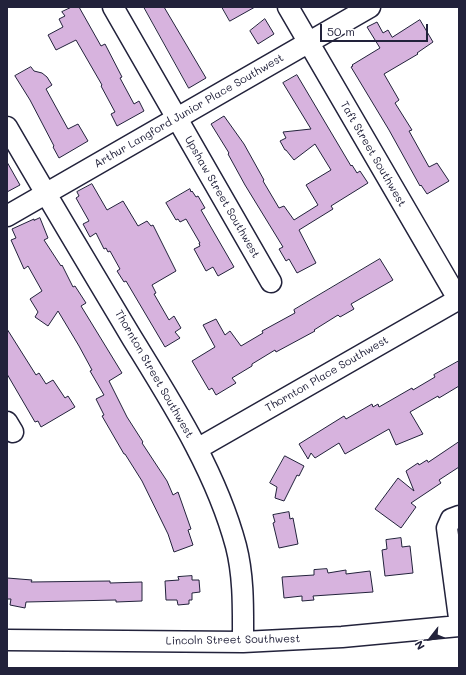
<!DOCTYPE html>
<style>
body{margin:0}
#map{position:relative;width:466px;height:675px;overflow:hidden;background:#fff;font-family:Mali,sans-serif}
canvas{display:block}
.frame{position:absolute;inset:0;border:8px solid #22223b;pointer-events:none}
.north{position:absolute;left:410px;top:619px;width:40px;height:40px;-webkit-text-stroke:3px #fff;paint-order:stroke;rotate:239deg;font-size:11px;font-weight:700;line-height:16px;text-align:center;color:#22223b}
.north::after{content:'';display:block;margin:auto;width:14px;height:18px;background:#22223b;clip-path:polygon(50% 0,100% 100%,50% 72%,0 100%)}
.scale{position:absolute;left:320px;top:24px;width:108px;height:18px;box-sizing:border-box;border:2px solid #22223b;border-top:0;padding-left:5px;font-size:12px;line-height:14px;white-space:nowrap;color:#22223b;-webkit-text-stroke:3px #fff;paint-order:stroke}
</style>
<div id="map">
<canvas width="466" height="675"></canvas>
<div class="frame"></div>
<div class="north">N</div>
<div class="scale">50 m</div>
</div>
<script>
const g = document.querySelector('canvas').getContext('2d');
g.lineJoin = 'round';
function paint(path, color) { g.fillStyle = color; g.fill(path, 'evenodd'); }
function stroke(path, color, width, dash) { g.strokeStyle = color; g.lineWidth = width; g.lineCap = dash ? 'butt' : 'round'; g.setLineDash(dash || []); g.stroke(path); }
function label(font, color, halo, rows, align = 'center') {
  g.font = font + ' Mali,sans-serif'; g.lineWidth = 3.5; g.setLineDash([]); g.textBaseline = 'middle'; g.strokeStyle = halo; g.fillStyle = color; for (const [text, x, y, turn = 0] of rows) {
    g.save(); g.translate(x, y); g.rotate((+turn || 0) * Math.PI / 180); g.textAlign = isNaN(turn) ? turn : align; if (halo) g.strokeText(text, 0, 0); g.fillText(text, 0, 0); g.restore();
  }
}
const building = new Path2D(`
 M72,7H79L101,46L105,44L122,77L120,78L134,104L139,101L144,111L117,126L111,114L115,112L101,86L102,85L76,40L56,50L48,35L63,27L59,19L65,16L62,12Z
 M144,7H164L206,78L189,88Z
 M222,7H255L230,21Z
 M265,19L274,34L258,44L250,31Z
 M420,20L433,42L417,53L418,54L384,74L399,100L395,103L412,130L409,131L429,167L437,163L449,181L427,194L421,185L420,186L389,130L351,67L353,66L352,65L380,48L367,27L377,22L383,33L388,30L392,37Z
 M31,67L34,71L42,73L47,77L52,85L46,89L68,129L78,124L88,141L59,158L53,147L54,146L30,100L15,76Z
 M297,75L351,166L352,165L357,173L360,171L368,183L331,206L333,209L299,230L316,263L297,273L289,259L286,261L279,249L283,247L245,185L228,154L229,153L211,124L224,116L244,144L264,180L263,181L279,208L284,206L294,220L318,205L306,185L331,170L315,144L294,160L286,150H285L280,141L286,138L283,132L311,129L283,83Z
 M7,162L20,185L7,192Z
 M92,184L107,210L123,201L138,226L147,221L151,226L153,225L176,271L152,285L156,293L154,294L169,320L174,316L181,328L175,332L180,338L165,347L126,281L124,282L117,271L120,269L110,251L108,252L106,248L104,249L96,233L90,237L83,224L89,221L76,198L79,196L77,192Z
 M190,189L191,192L192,191L196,197L198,196L205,208L201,210L234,267L218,276L213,267L206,271L194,249L200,246L199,243H200L186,219L180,222L178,219L176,220L166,203Z
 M40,218L48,238L44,240L61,266L62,265L73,287L75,286L86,303L81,306L122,373L109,381L127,417L143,442L142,443L167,481L173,495L178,492L191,529L188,530L193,545L174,552L168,534L142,481L125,454H124L102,416L104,415L96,399L104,395L90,371L92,370L79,346L58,311L48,326L35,317L38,312L30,299L42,291L28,266L24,269L11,240L16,238L12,229L34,219V220Z
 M380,259L393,280L351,304L354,309L340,317L338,315L314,330L315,331L276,352L275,350L252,364V366L232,378L236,383L216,395L212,388L209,390L192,361L215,347L203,325L216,319L225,335L230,331L241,346L263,333L262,331L295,313L294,310Z
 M7,329L36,375L39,373L46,384L53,380L65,398L68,396L75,407L41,427L38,421L35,422L7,374Z
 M459,361V386L439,398L438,396L410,412L423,434L396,445L389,429L345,454L339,443L315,458L311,453L308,459L299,444L344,416L346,419L372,404L373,407L378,404L379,407L412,388L413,390L435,377L434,375Z
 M459,442V467L439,480L441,483L411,503L416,507L401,528L375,509L398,478L414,491L406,471L418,463L419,465L427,460L428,462Z
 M285,456L304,466L299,476L297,475L284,501L275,498L277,487L270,483Z
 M289,512L290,519L293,518L298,544L279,548L273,523L275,522L273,515Z
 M401,538L402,547L410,546L413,573L385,576L382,550L387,549L386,540Z
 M327,569L328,573L346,570V574L370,571L373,592L313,596L314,600L302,601V596L284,598L282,577L314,575V570Z
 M192,576V580H199L200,592L192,593V600H189V604L178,605L177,600H166L165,581L179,580L178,577Z
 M7,578L32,580L31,582L110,581V583L142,582V601L116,602V600L26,602L25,608L10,605L11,599H7Z`);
paint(building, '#d7b3de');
stroke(building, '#22223b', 1);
const minor = new Path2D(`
 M113,7L271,282
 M288,7L458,299
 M7,127C48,198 90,268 132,338C172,403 216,471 236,546C244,577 243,610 243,642
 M7,216L370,7
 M7,422L13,432
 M197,449L459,299
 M459,516L451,519L447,528L459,618
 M7,640L243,642L342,637L459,626`);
stroke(minor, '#22223b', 23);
stroke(minor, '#fff', 20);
label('11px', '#22223b', '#fff', [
 ["Arthur Langford Junior Place Southwest",189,111,-30],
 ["Taft Street Southwest",373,154,60],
 ["Upshaw Street Southwest",222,197,60],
 ["Thornton Street Southwest",154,374,60],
 ["Thornton Place Southwest",327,374,-30],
 ["Lincoln Street Southwest",233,640,-1]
]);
</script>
